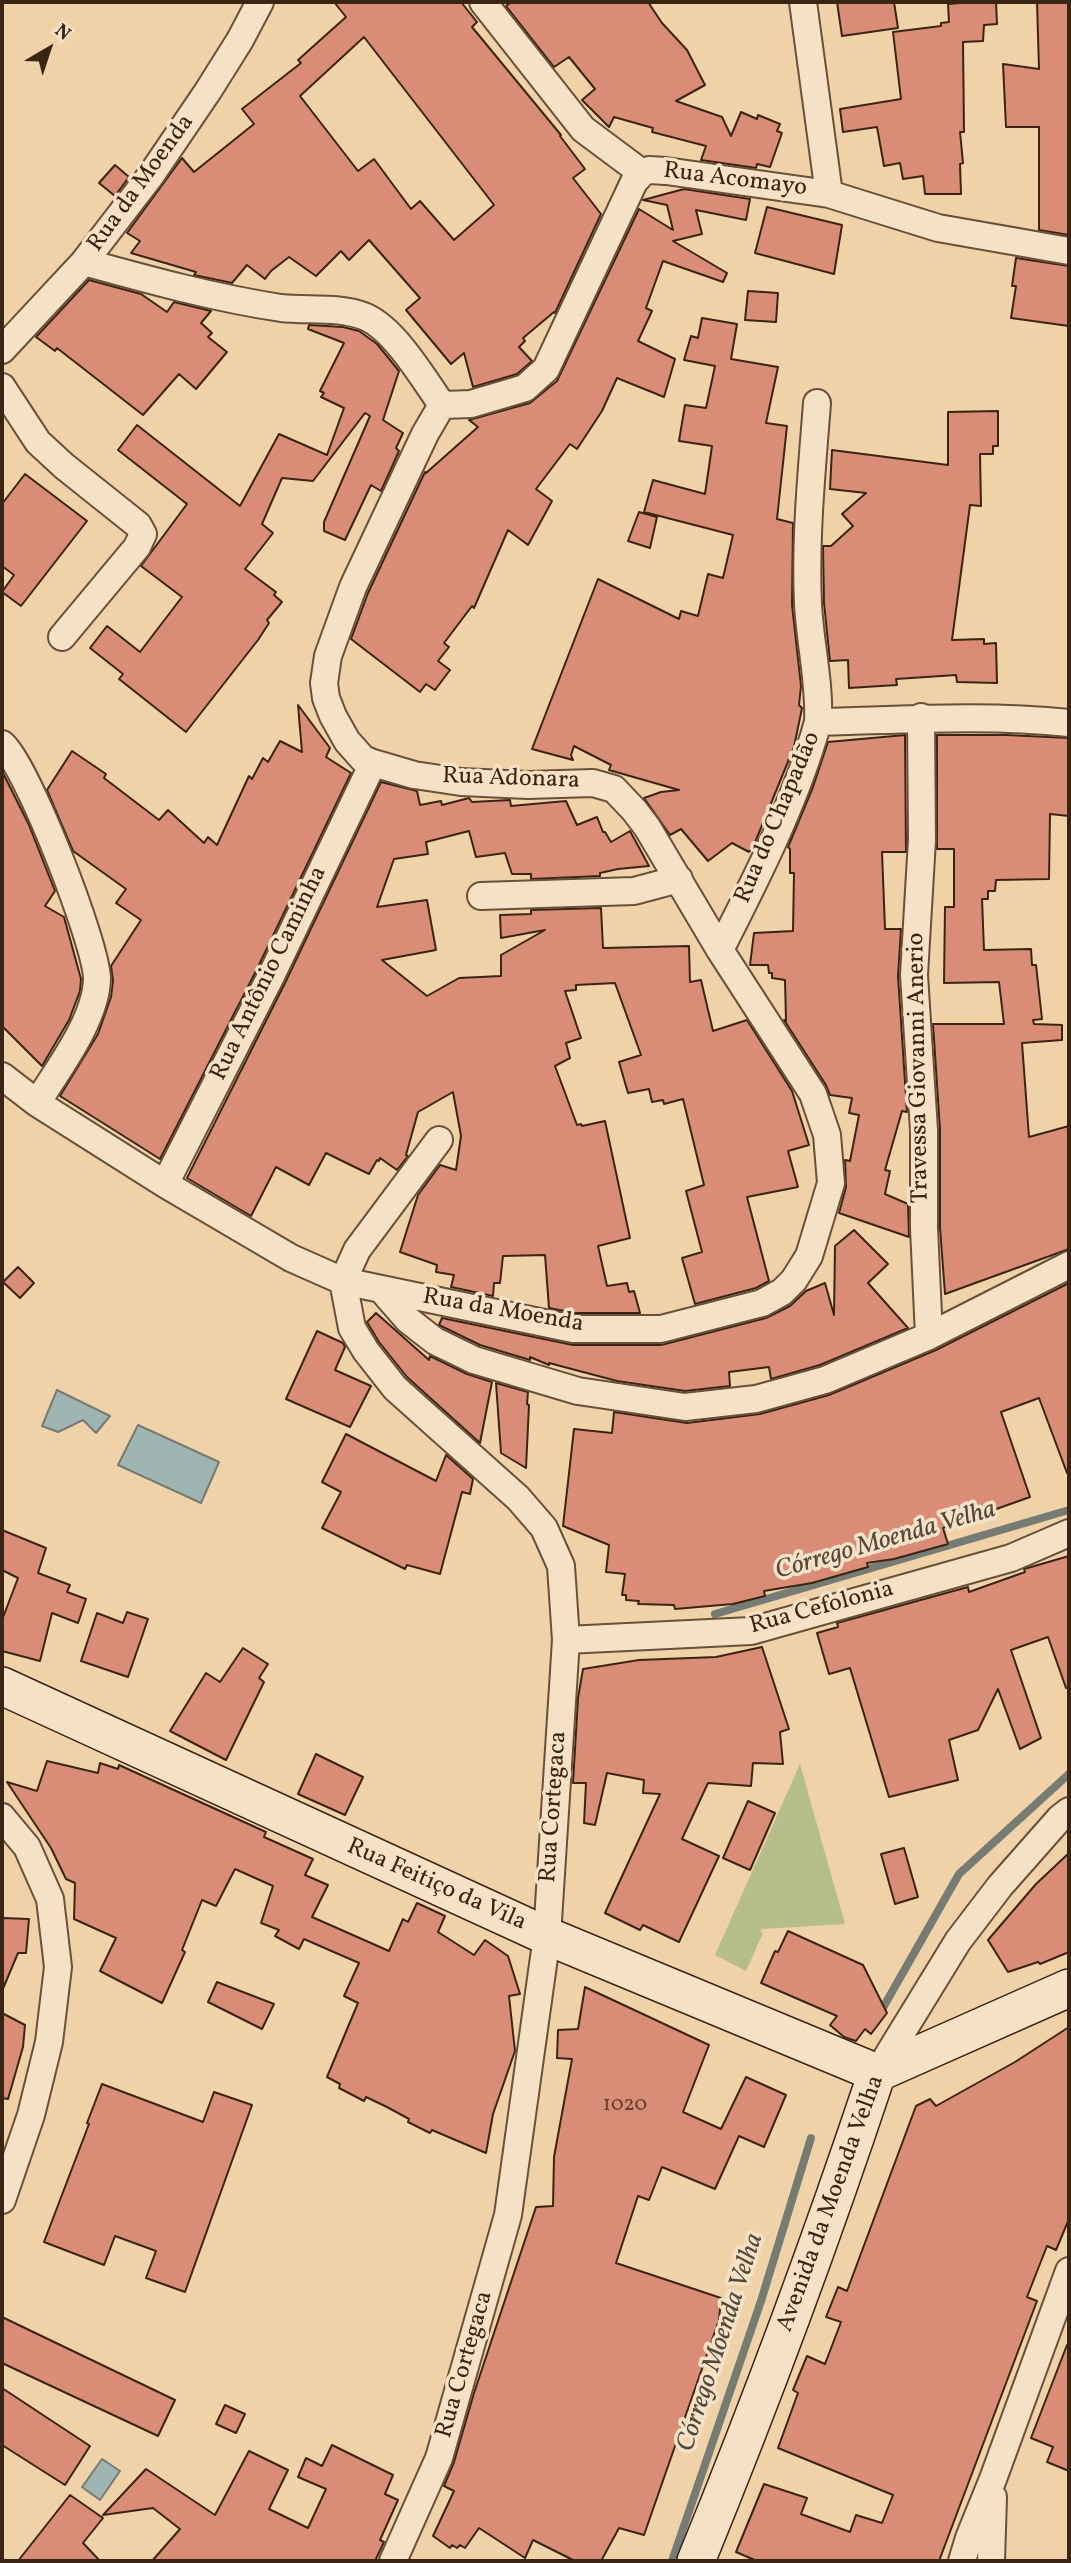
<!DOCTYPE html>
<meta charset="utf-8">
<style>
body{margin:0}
#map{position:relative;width:1071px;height:2563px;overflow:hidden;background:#f0d2a8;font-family:Vollkorn,serif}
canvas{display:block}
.frame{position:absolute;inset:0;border:4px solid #3a2514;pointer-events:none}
.north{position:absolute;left:14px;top:14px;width:70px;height:70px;-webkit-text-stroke:5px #f5e2c6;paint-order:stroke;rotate:39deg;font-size:19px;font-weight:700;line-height:28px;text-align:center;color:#3a2514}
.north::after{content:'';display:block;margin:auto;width:24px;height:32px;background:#3a2514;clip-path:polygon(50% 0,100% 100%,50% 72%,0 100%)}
</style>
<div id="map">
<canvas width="1071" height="2563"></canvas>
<div class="frame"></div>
<div class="north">N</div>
</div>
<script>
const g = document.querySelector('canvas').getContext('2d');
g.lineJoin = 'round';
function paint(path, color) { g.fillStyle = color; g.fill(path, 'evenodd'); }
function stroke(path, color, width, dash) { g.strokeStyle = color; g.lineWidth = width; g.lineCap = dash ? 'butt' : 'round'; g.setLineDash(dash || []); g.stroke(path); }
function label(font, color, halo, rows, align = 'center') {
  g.font = font + ' Vollkorn,serif'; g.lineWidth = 7; g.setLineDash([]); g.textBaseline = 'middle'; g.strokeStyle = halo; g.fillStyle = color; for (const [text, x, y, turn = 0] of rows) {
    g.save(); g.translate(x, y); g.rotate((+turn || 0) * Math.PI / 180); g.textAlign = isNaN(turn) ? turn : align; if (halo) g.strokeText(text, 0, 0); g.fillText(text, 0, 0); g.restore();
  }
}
paint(new Path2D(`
 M800,1764L845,1924L762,1929L760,1932L763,1933L746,1971L715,1955Z`), '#b5bd8b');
const water = new Path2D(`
 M57,1390L110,1416L96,1433L83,1420L58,1432L42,1426Z
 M138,1425L219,1462L201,1503L118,1465Z
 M102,2459L120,2471L100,2500L82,2487Z`);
paint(water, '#9eb5b2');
stroke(water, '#767b73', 2);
stroke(new Path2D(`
 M715,1614L1069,1510
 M880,2013L959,1874L1069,1774
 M672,2561L761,2301L811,2138`), '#767b73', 8);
const building = new Path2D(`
 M334,2H461L477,22L472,27L561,135L560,136L585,169L573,178L601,214L555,313L554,312L523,338L525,341L519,347L532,361L517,374L473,387L464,353L451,364L406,310L420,298L369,240L349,260L341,251L316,276L289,257L271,271L265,279L247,265L232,283L194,275L196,272L131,253L140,241L127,233L182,158L194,172L254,124L242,109L301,63L298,60L346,17ZM364,37L494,205L454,240L420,201L411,209L374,159L358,171L300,96Z
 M512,2H648L662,23L687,50L705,85L676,101L722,117L731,136L741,112L757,119L758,115L780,124L777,131L782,133L770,167L757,164L756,168L701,160L706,146L652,132L653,128L614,117L609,127L582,100L595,89L569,57L554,67L506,6Z
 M837,2H894L898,28L842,36Z
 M972,2H996L997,24L984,25L983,41L963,42L964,132H960L963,163L960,164L961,194H925L923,176L903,179L900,163L884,166L877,127L843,132L840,109L901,99L893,32L941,26V23L949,22L948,4Z
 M1037,2H1069V235L1039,230V127H1006L1003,64L1039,69Z
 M115,165L129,177L115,196L99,183Z
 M684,189L750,199L746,220L696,210L702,234L673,241L727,273L723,282L663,261L646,308L652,311L638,341L675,359L664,397L617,378L602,411L577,449L570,444L536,489L552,501L528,545L508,530L474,608L472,606L444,643L449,647L438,661L450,670L435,690L426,684L420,692L351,639L368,593L425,472L426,473L478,427L469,420L530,403L557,381L639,209L673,230L667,205L643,200Z
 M767,207L842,225L834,274L755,253Z
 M1016,258L1069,266V326L1011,318L1016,286H1012Z
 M89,280L141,294L167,312L174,302L211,311L201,323L212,333L208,337L227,352L196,389L179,374L143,415L57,348L55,351L36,337Z
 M748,291L778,293L776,322L745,320Z
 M702,318L737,324L731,359L778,367L766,423L787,426L777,519L793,523L792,605L801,686L799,705L802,708L794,747L754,845L749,852L732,843L708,861L681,829L670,835L644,798L661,792L679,790L609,770L611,765L574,746L571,755L573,760L532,749L598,579L679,619L681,611L698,616L708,574L723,578L733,535L644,512L653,480L705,494L712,446L679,441L685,405L706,408L715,366L684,360L691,336L698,338Z
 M309,325L343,327L359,331L377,344L399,371L383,420L403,433L396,448L399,451L381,491L371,485L345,540L324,531V522L370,416L365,413L313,481L282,478L262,524L273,533L245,569L276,592L274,595L282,602L267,620L269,623L258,640L186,732L119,679L123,674L90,648L107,626L140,652L182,597L141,566L187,504L118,450L137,425L240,506L279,434L327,455L344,408L321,397L324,393L320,391L344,343L308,329Z
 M998,411V446H993V454H980L981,506L970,505L952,640L984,639V644L996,643L997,683L957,682L956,675L896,679L897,685L849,688L848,660L830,661L824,603L823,546H831L853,526L842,514L866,493L830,489L832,450L948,465V412Z
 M25,474L87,521L21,606L2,592L14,575L2,566V504Z
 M639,512L657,517L650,548L628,541Z
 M298,705L330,748L326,757L351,773L258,967L160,1159L60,1096L98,1034L111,997L113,981L111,966L141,920L116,903L126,889L73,851L47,790L72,751L106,774L104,778L159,820L168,810L204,843L208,837L217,845L249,776L252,779L263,758L268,762L280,741L302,752Z
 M905,735L906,852H882L885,929H901L898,976L907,1112L902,1111L885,1170L890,1171L885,1194L908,1204L909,1237L839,1213L846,1187L845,1160L850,1161L859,1115L849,1113L852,1098L830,1095L826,1085L784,1020L786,1021L785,980L772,978V973H769L768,965H750L754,933L793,931L794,873H790V849L788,847L813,787L828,742Z
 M937,735H1006L1069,738V816L1050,814L1049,879L996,880L995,891H988V899H982L984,950L1031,949L1032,965H1036L1042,1019L1033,1020L1034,1024L1062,1025V1040L1022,1043L1029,1137L1069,1126V1249L945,1294L940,1228V1130L933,1024H1004L999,982L944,983L945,907H954V849H937Z
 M2,771L29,825L55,891L45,906L64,917L81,979L80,991L69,1020L42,1066L2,1026Z
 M381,782L417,791L420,805L441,801L442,805L469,798L472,802L510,800L511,806L566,801L577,825L597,817L603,832H605L611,842L630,831L649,866L618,869L600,873V876L531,879V874H512L505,853L476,857L469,831L426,842L428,854L394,859L377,907L427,900L436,950L382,960L427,996L459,978L501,976V955L545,930L501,938L500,915L531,914V910L601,908L603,948L689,946L690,982L701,980L713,1031L747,1020L792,1091L809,1145L788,1151L798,1187L747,1197L769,1281L756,1288L695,1304L682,1258L702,1252L686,1191L704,1185L683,1099L664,1104L663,1100L652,1102L649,1089L628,1093L619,1062L641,1055L615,983L576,985V990L565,991L581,1038L566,1043L570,1058L555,1066L577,1125L581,1124L582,1126L605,1121L630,1238L598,1246L607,1286L627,1283L629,1292L634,1291L640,1313H575L549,1308L545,1255L503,1256L500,1283H494L493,1296L451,1287L454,1275L436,1272L437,1265L400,1252L418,1195L440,1165L456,1170L461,1136L453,1092L418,1112L406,1155L408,1156L397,1170L380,1158L379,1161L377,1160L369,1174L326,1153L309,1185L276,1167L251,1216L187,1178L286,981Z
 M854,1230L888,1264L868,1283L908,1328L820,1365L771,1379L769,1367L729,1372L730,1386L685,1391L617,1381L549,1363V1365L530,1357V1360L480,1345L439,1325L442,1318L573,1345H661L766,1318L790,1306L806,1291L825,1283L834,1315L835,1246Z
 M18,1267L34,1283L20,1298L3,1282Z
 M1069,1283V1472L1067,1473L1039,1398L1001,1412L1030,1497L943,1528L948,1544L894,1559L867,1563L868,1567L812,1583L764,1591L765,1596L733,1604L675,1609L674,1605L638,1604L639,1601L626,1600V1595H622L625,1574L606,1572L609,1545L563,1526L574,1429L612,1433L614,1412L687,1423L760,1414L829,1395L936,1350Z
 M376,1313L429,1360L430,1356L467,1374L492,1382L480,1443L407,1377L379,1342L367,1322Z
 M317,1331L343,1343L345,1347L335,1370L371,1386L350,1427L286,1399Z
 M496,1383L528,1392L527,1404L529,1405L526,1468L501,1453Z
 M346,1434L436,1481L446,1455L473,1479L470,1494L462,1492L440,1574L407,1565L405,1569L322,1528L341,1492L322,1482Z
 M2,1530L46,1548L38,1573L70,1585L67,1592L86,1599L78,1623L52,1613L40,1661L2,1651V1620L18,1578L2,1570Z
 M1069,1556V1688H1066L1048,1637L1011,1650L1041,1738L1020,1749L998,1689L978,1730L949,1740L958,1780L889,1797L850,1668L829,1674L817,1633L838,1627L837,1623L968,1587L969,1592L1025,1572L1024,1569L1031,1567Z
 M127,1612L148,1619L128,1677L81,1661L97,1613L123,1623Z
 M762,1647L789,1729L780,1732L783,1764L753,1763L751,1786L708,1783L682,1839L719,1856L679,1942L643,1925L640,1930L605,1913L660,1794L643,1793L644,1780L607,1773L595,1825L584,1823L586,1783H573L578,1698L583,1669L639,1660L716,1657Z
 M243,1648L268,1664L259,1678L264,1682L226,1760L170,1731L206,1673L220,1682Z
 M316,1754L363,1777L345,1815L298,1794Z
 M47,1761L98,1773L100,1763L118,1769L119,1765L266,1832L264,1837L313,1859L305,1875L328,1885L312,1917L389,1951L403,1919L408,1922L417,1903L445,1916L438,1932L474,1955L485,1940L508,1956L520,1994L509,1996L515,2051L493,2114L486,2153L432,2130L430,2133L408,2122L409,2119L387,2107L366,2097L364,2101L339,2088L340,2084L327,2077L358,2003L344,1996L359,1963L304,1939L299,1949L275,1936L279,1930L261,1923L273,1886L235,1869L216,1906L202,1900L182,1950L185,1952L162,2003L100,1971L116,1938L74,1919L75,1883L66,1879L51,1848L7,1782L37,1791Z
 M748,1801L775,1813L750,1870L723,1858Z
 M904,1848L918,1897L895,1904L881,1854Z
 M1069,1853V1952L1040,1964L1038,1962L1008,1972L988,1940L1036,1884Z
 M2,1918L29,1919L26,1953H18L2,1991Z
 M788,1931L863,1965L887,2013L871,2034L865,2029L856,2041L844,2037L830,2025L837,2016L761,1983L775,1951L778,1952Z
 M217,1982L274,2004L262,2029L208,2002Z
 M585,1987L709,2045L683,2112L721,2129L746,2077L786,2095L764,2147L739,2136L715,2189L662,2167L649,2200L638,2196L616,2263L721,2298L719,2320L644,2535L619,2528L601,2561H575L533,2540L525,2558L479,2528L465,2548L460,2545L457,2548L452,2545L450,2548L433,2536L454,2491L444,2486L454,2462L474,2393L536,2207L553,2206L554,2157L572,2059L557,2058L558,2030L578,2029Z
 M2,2013L25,2025L23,2047L8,2099L2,2098Z
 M1069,2027V2219L1056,2250L1047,2246L1027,2297L1037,2301L939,2561H757L736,2552L764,2484L807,2498L801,2514L850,2532L856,2515L882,2523L893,2495L778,2448L798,2393L793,2390L807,2356L825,2364L841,2322L826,2317L838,2287L847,2291L916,2106L930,2099L936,2106L1015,2062Z
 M102,2084L203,2122L214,2092L252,2105L185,2292L146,2278L156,2251L115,2236L104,2265L44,2242L89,2124L87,2123Z
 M2,2317L175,2400L158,2436L2,2363Z
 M1067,2345H1069V2471L1047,2462L1053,2447L1031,2438Z
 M2,2388L90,2446L65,2485L2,2445Z
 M225,2405L245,2414L236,2433L216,2424Z
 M332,2445L393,2475L385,2494L398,2500L380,2540L384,2542L375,2561H152L180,2529L153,2508L103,2515L146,2469L215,2515L249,2451L288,2470L269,2509L308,2528L326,2489L298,2477L306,2458L322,2466Z
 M70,2495L103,2518L83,2543L100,2561H18Z`);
paint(building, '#d98d76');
stroke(building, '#3a2514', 2);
const street = new Path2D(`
 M483,2L583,129L642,173
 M803,2L829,194
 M84,262C149,280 215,298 281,308C308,311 340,306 366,317C395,330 424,379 442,405
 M2,350L84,262L151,175L208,91L240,40L260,2
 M2,387L38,442L64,466L138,525L143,534L137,547L62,637
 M817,403C812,469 805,537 808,604C810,643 820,683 818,722
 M921,717L922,840L914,975L924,1130V1228L929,1336
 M2,744C27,765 97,945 97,979C96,1020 58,1069 37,1103
 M481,896L634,891L679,879
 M720,950C757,877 796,801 818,722C902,720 985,714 1069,723
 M2,1076L37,1103L165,1184L291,1258L343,1281L573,1329H661L762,1303L782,1292L794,1280L809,1256L831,1183L827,1135L813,1094L720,950L647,827L634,810L614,789L593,783L528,785L461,782L414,775L373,763L363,759L347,741L333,716L326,698L324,683L328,656L353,587L425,434L442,405L471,404L525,388L546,369L634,182L642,173L649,170L666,171L829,194L938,228L1069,251
 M165,1184L272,974L373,763
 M343,1281L352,1328L366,1351L395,1388L518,1498L544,1528L561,1566L566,1640L547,1936L508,2215L439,2458L393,2561
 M343,1281L357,1250L439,1140
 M381,1289L408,1320L435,1341L474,1360L578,1391L685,1407L756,1399L825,1380L929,1336L1069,1265
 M566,1640L751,1631L1011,1558L1069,1533
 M2,1817L27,1847L50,1899L58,1967L49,2042L31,2115L2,2200
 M877,2073L958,1941L1000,1886L1060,1818L1069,1811
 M962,2561L969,2538L993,2479L1069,2271
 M991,2561L993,2497`);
const secondary = new Path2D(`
 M2,1686L547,1936L877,2073
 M877,2073L1069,1988
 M696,2561C762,2400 822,2238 877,2073`);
stroke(street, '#685039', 30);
stroke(secondary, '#3a2514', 40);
stroke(street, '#f5e2c6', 26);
stroke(secondary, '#f5e2c6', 37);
label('21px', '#623f2c', null, [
 ["1020",625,2106]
]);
label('24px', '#3a2514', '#f5e2c6', [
 ["Rua Acomayo",735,181,7],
 ["Rua da Moenda",142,184,-54],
 ["Rua Adonara",511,780,2],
 ["Rua do Chapadão",779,818,-67],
 ["Rua Antônio Caminha",270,974,-64],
 ["Travessa Giovanni Anerio",920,1068,-91],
 ["Rua da Moenda",503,1312,10],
 ["Rua Cefolonia",822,1609,-15],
 ["Rua Cortegaca",555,1807,-86],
 ["Rua Feitiço da Vila",436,1886,24],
 ["Avenida da Moenda Velha",832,2204,-70],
 ["Rua Cortegaca",466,2365,-74]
]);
label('italic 26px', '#53493c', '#f5e2c6', [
 ["Córrego Moenda Velha",886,1542,-16],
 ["Córrego Moenda Velha",722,2343,-72]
]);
</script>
